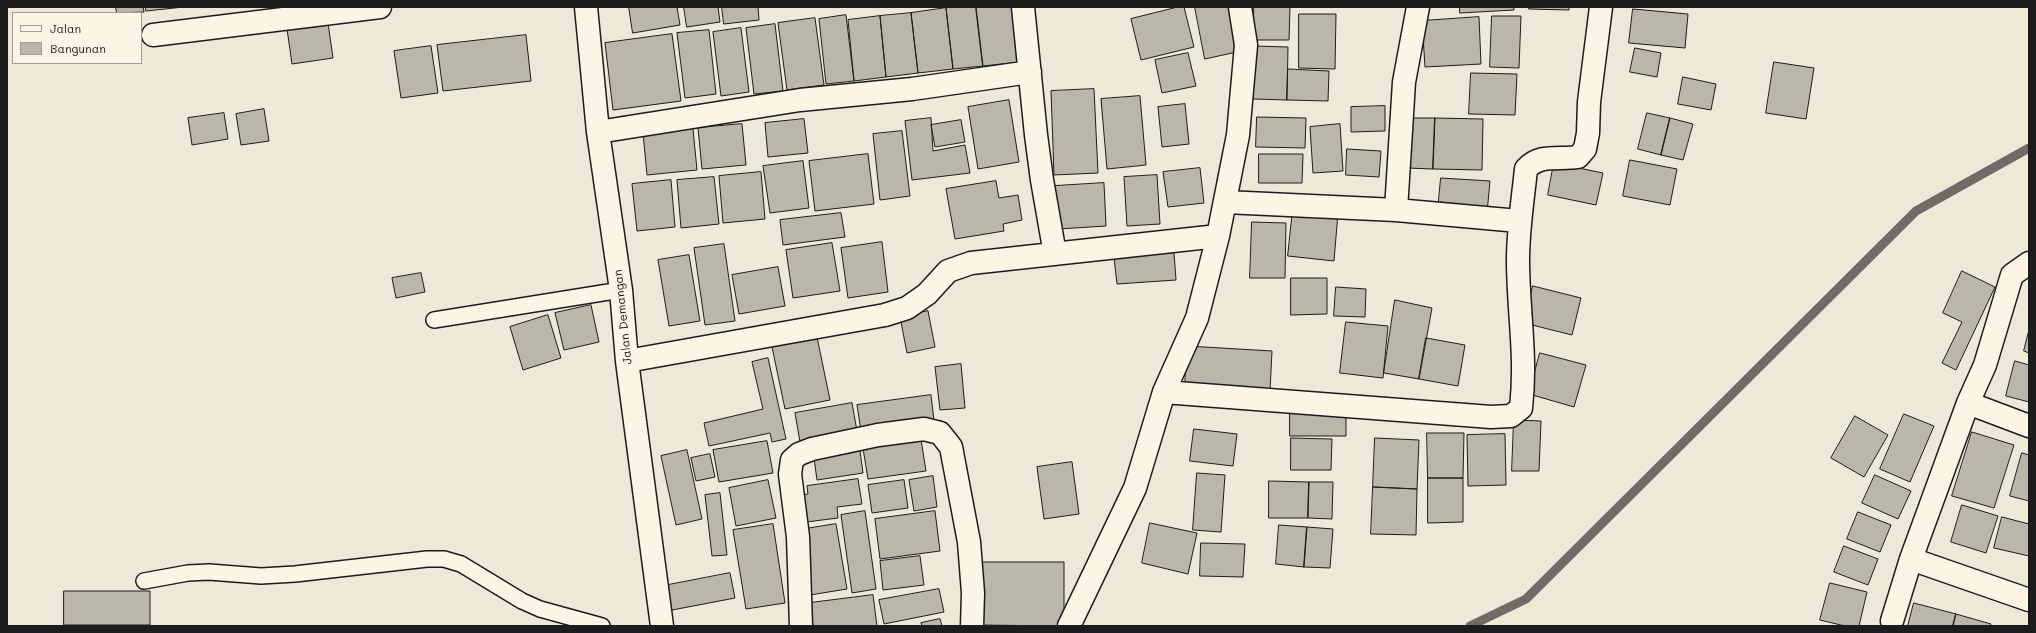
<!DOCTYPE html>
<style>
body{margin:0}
#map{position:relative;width:2036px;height:633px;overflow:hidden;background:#eee8d9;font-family:Mali,sans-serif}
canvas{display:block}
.frame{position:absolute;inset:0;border:8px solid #1c1c1c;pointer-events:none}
.legend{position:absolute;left:12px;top:12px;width:130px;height:52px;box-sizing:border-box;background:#fcf5e5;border:1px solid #a29e95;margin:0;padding:5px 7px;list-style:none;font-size:12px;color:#1c1c1c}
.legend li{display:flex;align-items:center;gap:8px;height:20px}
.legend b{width:20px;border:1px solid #a29e95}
</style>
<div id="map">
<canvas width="2036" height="633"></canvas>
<div class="frame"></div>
<ul class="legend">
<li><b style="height:5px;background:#fcf5e5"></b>Jalan</li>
<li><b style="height:11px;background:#bab6aa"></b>Bangunan</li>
</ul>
</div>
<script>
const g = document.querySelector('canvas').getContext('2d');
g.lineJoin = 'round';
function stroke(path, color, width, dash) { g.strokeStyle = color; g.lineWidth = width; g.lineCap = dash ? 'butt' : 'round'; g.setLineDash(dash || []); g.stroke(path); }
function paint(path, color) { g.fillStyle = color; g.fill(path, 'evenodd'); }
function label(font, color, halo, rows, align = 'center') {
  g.font = font + ' Mali,sans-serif'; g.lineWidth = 4; g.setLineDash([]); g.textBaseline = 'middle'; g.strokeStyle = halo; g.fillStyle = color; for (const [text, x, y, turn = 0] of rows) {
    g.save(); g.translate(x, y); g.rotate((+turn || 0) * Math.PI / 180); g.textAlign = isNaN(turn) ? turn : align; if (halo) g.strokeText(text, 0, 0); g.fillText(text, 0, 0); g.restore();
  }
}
stroke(new Path2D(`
 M1470,626L1526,599L1916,211L2029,148`), '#6f6c67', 9);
const building = new Path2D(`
 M116,7H143L144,12L117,13Z
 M146,7H184L146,11Z
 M629,7H677L680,25L633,33Z
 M684,7H718L720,22L687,27Z
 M722,7H758L759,20L724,24Z
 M958,7H976L983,66L953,69L946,8Z
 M976,7H1014L1020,62L983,66Z
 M1178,7H1184L1194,47L1141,60L1131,19Z
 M1195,7H1232L1241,51L1205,59Z
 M1254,7H1290L1289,40H1254Z
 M1460,7H1514V10L1460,13Z
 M1529,7H1569V10L1529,9Z
 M946,8L953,69L918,73L911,13Z
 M1633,9L1688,14L1685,48L1629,43Z
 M911,13L918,73L886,77L880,16Z
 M1299,14H1336L1335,69L1299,68Z
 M846,15L854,81L826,84L819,19Z
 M880,16L886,77L854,81L848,20Z
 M1492,16H1521L1519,68L1490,67Z
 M1479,17L1481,64L1425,67L1422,21Z
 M815,18L824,85L787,90L778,23Z
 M328,23L333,58L292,64L287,29Z
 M775,24L783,91L754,94L746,28Z
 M741,28L749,92L721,96L713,32Z
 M709,30L716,94L685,98L677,33Z
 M672,34L681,101L613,110L605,43Z
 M526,35L531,81L443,91L437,45Z
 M431,46L438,93L401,98L394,51Z
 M1255,46L1288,47L1287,100L1253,99Z
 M1635,48L1661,53L1657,77L1630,72Z
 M1188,53L1196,86L1162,93L1155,60Z
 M1774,62L1814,68L1806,119L1766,113Z
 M1288,69L1329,71L1328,101L1287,100Z
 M1471,73L1517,74L1515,115L1469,114Z
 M1683,77L1716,84L1711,110L1678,104Z
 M1094,89L1098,173L1054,175L1051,91Z
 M1140,96L1146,165L1107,169L1101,99Z
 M1009,100L1019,162L978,169L968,107Z
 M1185,104L1189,144L1162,147L1158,107Z
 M1385,106V131L1351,132V107Z
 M264,109L269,141L241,145L236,114Z
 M224,113L228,139L192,145L188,118Z
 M1647,113L1670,118L1661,155L1638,149Z
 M1257,117L1306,118L1305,148L1256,147Z
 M931,118L933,151L965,145L970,173L912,180L905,121Z
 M1408,118H1435L1433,169L1407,168Z
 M1435,118L1483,119L1482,170L1433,169Z
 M1670,118L1693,124L1683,160L1661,155Z
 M804,119L808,153L768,157L765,123Z
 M961,120L965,142L935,147L931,125Z
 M742,124L746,165L702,169L698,128Z
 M1340,124L1343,171L1313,173L1310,127Z
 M693,129L697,170L647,175L643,133Z
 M902,131L910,196L880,200L873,134Z
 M1347,149L1381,151L1379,177L1346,175Z
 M868,154L874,204L815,211L809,161Z
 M1259,154H1303L1302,183H1259Z
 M1630,160L1677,169L1670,205L1623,196Z
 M803,161L809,208L770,213L763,166Z
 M1554,163L1603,173L1596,205L1548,195Z
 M1200,168L1204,203L1168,207L1163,172Z
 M761,172L765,219L723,223L719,176Z
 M1157,175L1160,224L1127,226L1124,177Z
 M714,177L719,224L681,228L677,180Z
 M1441,178L1490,181L1487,213L1438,210Z
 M671,180L675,227L637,231L632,184Z
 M996,181L999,198L1018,195L1022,220L1003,224L1004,231L955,239L946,189Z
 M1104,183L1106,226L1058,229L1055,186Z
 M1293,209L1338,213L1334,261L1288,256Z
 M841,213L845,237L783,245L780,220Z
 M1252,222L1286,223L1285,278H1250Z
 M882,242L888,292L848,298L841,248Z
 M832,243L840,291L793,298L786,250Z
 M724,244L735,321L705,325L694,248Z
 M1174,253L1176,280L1117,284L1114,258Z
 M689,255L700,321L669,326L658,260Z
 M778,267L785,306L739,314L732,275Z
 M1962,271L1995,287L1956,370L1942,363L1962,322L1943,313Z
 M421,273L425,292L396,298L392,278Z
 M1291,278H1327V314L1291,315Z
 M1533,286L1581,298L1572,335L1524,323Z
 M1336,287L1366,289L1365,317L1334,316Z
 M1395,300L1432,308L1419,379L1384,373Z
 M591,305L599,342L564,350L555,313Z
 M928,311L935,347L907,353L900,317Z
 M548,315L561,358L523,370L510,327Z
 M1346,322L1388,326L1383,378L1340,373Z
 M2029,330V353L2024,351Z
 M817,337L830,400L785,409L772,347Z
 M1426,338L1465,345L1458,386L1419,379Z
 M1187,346L1272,351L1270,391L1185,387Z
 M1540,353L1586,365L1574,407L1529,394Z
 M768,358L786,439L772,442L770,433L709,446L704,423L763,409L752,362Z
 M2015,361L2029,365V402L2006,396Z
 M961,364L965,408L940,410L935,367Z
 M931,395L934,421L861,431L857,405Z
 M852,403L857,431L800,442L795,413Z
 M1290,411H1346V436H1290Z
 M1904,414L1934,426L1910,482L1880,469Z
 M1855,416L1888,435L1864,477L1831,458Z
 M1514,420L1541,421L1539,471H1512Z
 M1194,429L1237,434L1233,466L1190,461Z
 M1972,432L2014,445L1994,508L1952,496Z
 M920,433L926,471L868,479L862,442Z
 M1427,433H1464L1463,478H1428Z
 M1505,434L1506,485L1468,486L1467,435Z
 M1291,438L1332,439L1331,470H1291Z
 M1375,438L1419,440L1417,489L1373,487Z
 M767,441L773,473L719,482L713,450Z
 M859,444L863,473L817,480L813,451Z
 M687,450L702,519L676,525L661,456Z
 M2022,453L2029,455V501L2010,496Z
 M710,454L715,477L696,481L691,458Z
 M1072,462L1079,514L1044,519L1037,467Z
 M1197,473L1225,475L1221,532L1193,530Z
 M1875,475L1911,491L1898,519L1862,503Z
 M933,476L937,507L914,511L909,480Z
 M1428,478H1463V522L1428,523Z
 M858,479L862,504L837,507L838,518L798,523L793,496L808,494L807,486Z
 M768,480L776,518L736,526L729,488Z
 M904,480L908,508L872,513L868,485Z
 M1269,481L1309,482L1308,518H1269Z
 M1309,482H1333L1332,519L1308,518Z
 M1373,487L1417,489L1416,535L1371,534Z
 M720,493L727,555L712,556L705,495Z
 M1962,505L1998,516L1986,553L1951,542Z
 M865,511L876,589L852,593L841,515Z
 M935,511L940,551L880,559L875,519Z
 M1858,512L1891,525L1880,552L1847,539Z
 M2002,517L2029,524V556L1994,548Z
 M1150,523L1197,533L1188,574L1142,563Z
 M773,524L785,603L746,609L733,530Z
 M836,524L847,589L810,595L799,530Z
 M1279,525L1307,527L1304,567L1276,564Z
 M1307,527L1333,529L1330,568L1304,567Z
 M1201,543L1245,544L1243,577L1200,576Z
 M1844,546L1878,559L1868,585L1834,572Z
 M920,556L924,585L883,590L880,561Z
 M978,562H1064V626L977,625Z
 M730,573L735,598L667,611L663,586Z
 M1830,583L1867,592L1859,626H1845L1820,620Z
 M939,589L944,612L884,624L879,600Z
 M64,591H150V625H64Z
 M873,595L877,626H813L810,603Z
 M1914,603L1956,614L1953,626H1908Z
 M1956,614L1991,624L1990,626H1953Z
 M940,619L942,626H922L921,623Z`);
paint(building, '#bab6aa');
stroke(building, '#1c1c1c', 1);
const lane = new Path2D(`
 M434,320L621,290
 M144,581L188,573L209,572L261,576L295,574L427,559H444L461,564L522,601L540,609L602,626`);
const street = new Path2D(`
 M586,7L598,132L621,290L627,361L662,626
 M1023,7L1036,135L1042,180L1055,254
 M153,35L380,7
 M598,132L800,100L912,89L1030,72
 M1225,202L1396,210L1404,82L1418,7
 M1396,210L1519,221
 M627,361L885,315L907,308L927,294L948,271L971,263L1218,236
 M1164,392L1491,417L1511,416L1521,408C1527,356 1518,311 1518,260C1518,229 1523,199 1526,169C1540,153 1559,160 1578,157L1585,149L1588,133L1589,102L1601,7
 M1968,403L2029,426
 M1911,559L2029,600
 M1892,621L1911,559L1968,403L1985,365L2012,275L2029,263
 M801,626L798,537L790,474L792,460L799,454L812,449L878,435L924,429L940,433L951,447L969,542L973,593L972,626
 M1069,626L1135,488L1164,392L1197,318L1218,236L1238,135L1246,45L1240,7`);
stroke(lane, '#1c1c1c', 18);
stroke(street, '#1c1c1c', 25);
stroke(lane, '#fcf5e5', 15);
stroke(street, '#fcf5e5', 22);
label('12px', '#1c1c1c', '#fcf5e5', [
 ["Jalan Demangan",623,317,-96]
]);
</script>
